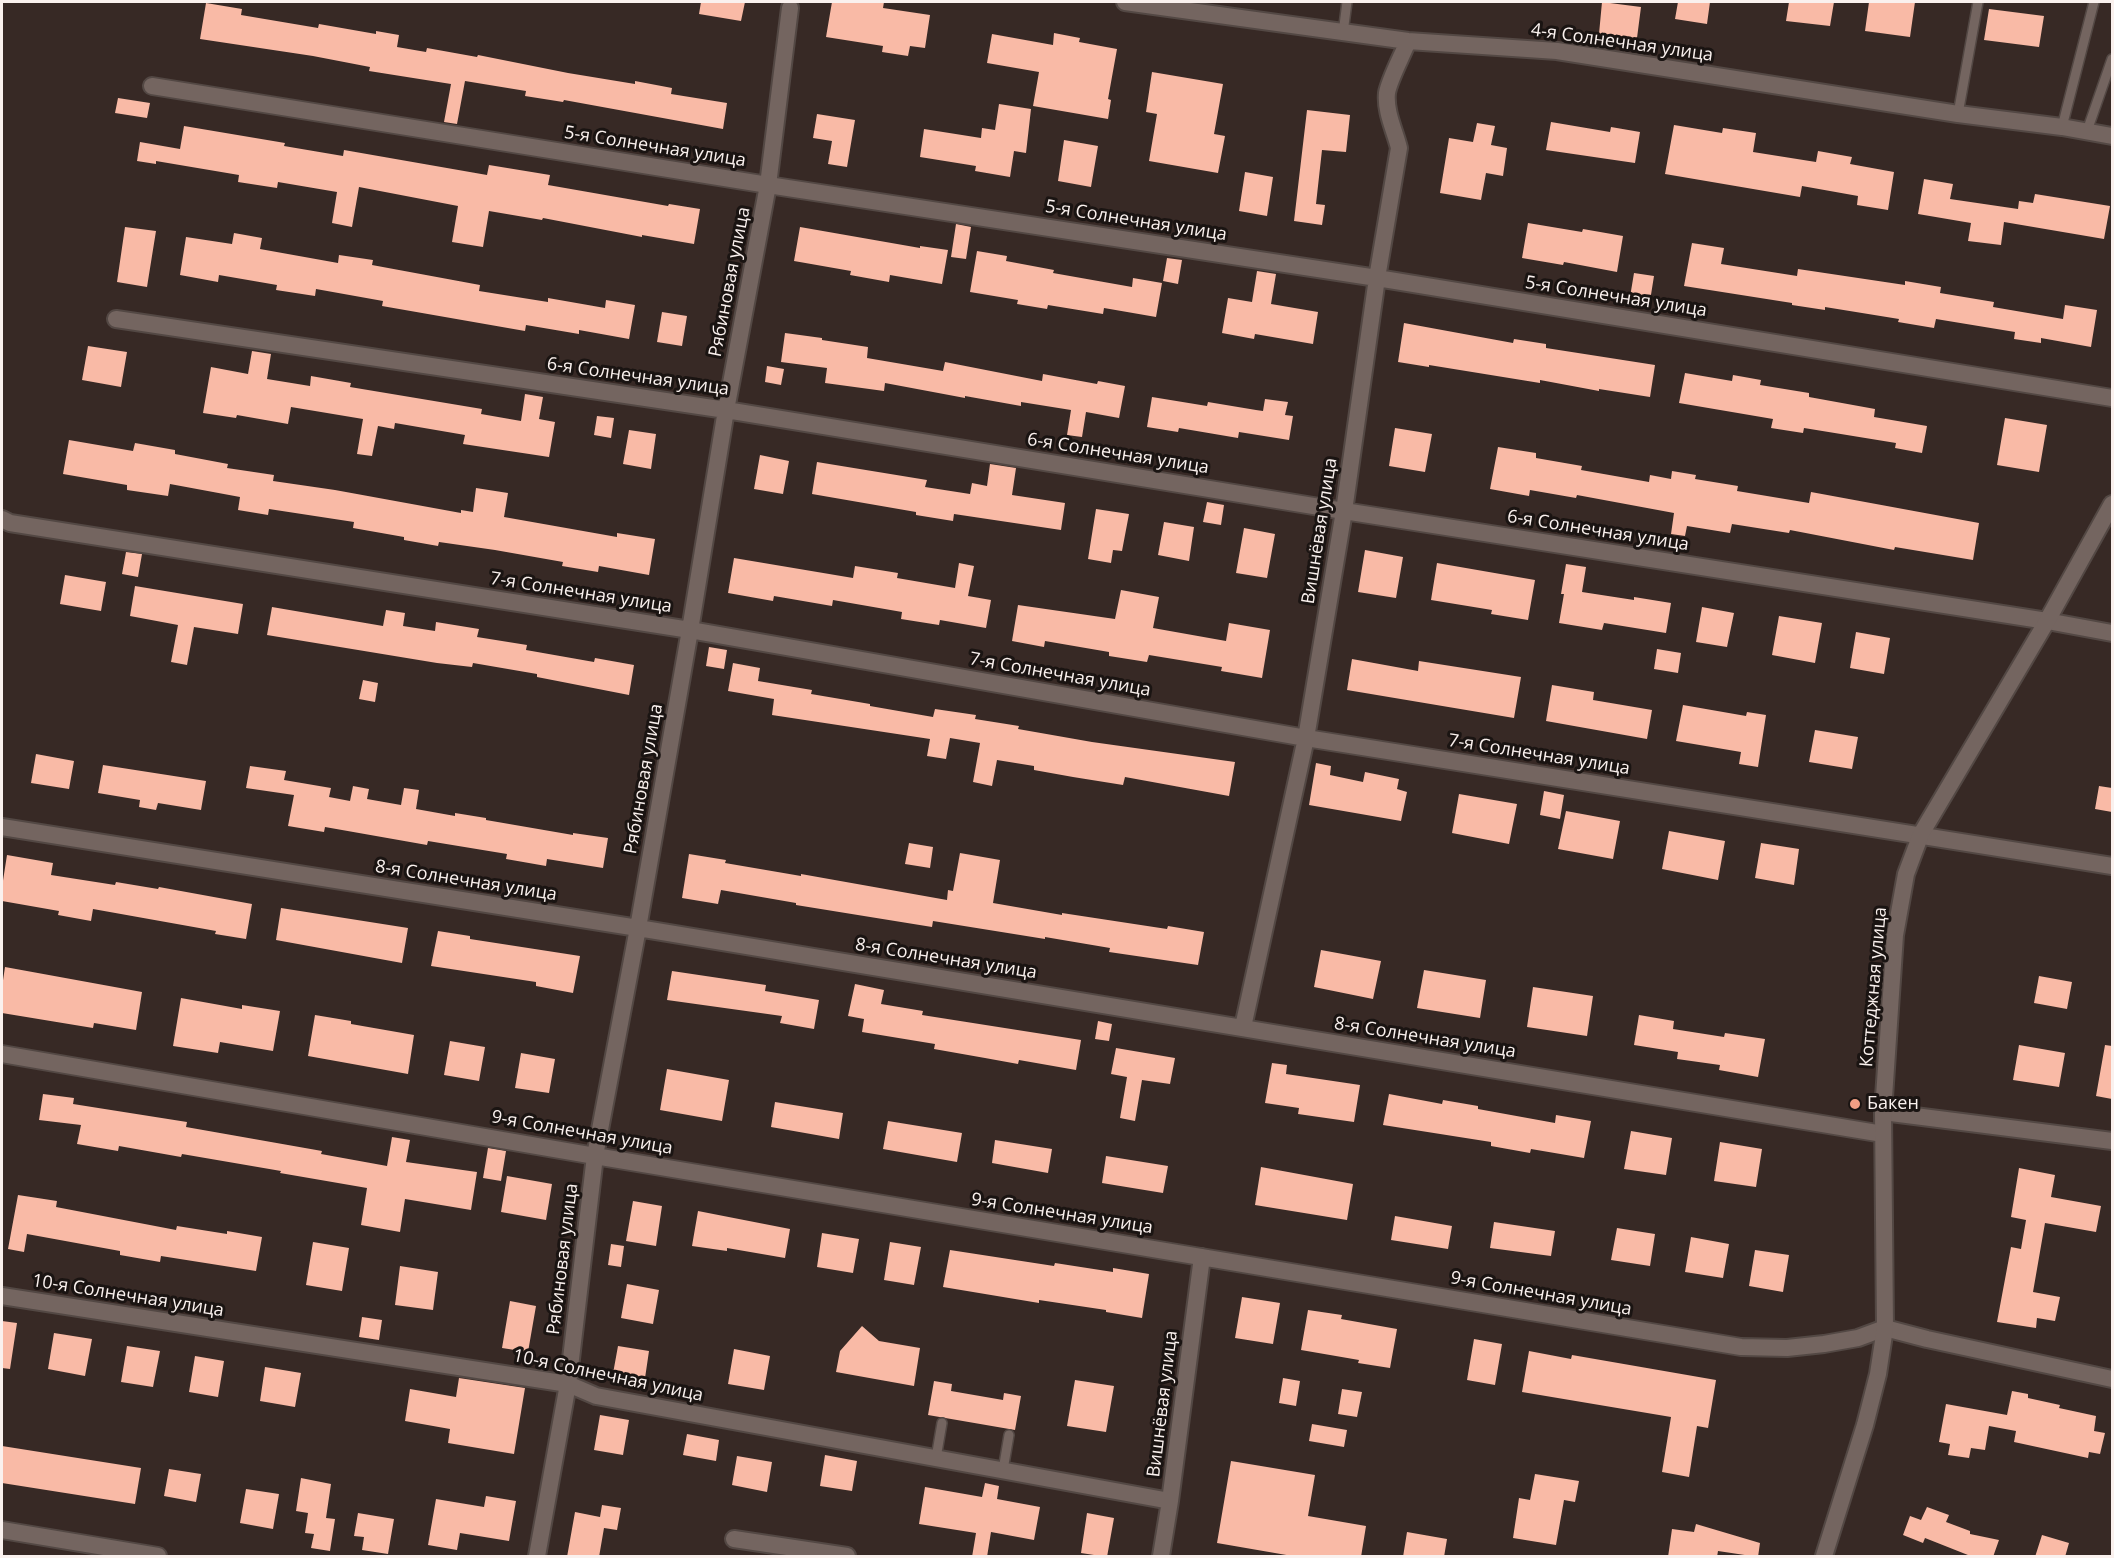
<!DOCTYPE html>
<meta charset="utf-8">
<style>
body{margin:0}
#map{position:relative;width:2114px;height:1558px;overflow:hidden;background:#372925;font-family:"Open Sans",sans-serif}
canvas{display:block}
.frame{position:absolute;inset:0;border:3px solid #faf1ee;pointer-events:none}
</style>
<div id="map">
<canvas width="2114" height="1558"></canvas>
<div class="frame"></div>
</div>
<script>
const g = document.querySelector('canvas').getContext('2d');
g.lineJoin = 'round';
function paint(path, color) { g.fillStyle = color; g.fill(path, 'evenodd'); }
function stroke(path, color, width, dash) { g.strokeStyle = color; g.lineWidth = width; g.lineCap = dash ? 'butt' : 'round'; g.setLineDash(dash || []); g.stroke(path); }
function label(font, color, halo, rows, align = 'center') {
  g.font = font + ' "Open Sans",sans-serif'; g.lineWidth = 6; g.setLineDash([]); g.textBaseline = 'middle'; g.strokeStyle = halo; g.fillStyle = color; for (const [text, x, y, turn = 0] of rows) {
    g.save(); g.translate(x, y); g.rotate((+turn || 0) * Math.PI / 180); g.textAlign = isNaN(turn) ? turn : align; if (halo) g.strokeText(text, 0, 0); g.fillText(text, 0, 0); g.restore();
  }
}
paint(new Path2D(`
 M701,2H745L741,21L699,14Z
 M832,2H884L883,8L930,15L925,48L910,46L908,56L882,52L883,46L826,37Z
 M1602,2L1641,7L1637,38L1599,34Z
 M1678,2H1710L1707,24L1675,19Z
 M1789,2H1834L1830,26L1786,21Z
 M1869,2H1915L1910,37L1865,31Z
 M206,3L242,9L241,15L318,28L319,24L376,34V31L399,35L397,47L426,52L427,48L477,57L478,55L568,73L635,84V81L672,88L671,94L727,103L723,129L564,100L563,102L525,96L526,91L465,81L457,124L444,122L451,84L369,71L370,67L313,56L200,39Z
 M1989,9L2044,16L2039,47L1984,40Z
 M1054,33L1080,38L1079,42L1117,49L1108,99L1111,100L1108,119L1033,106L1039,72L987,63L992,34L1053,45Z
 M1152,72L1223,84L1214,134L1225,136L1218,173L1149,161L1157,114L1146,112Z
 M118,98L150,103L147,118L115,113Z
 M999,104L1031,109L1026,153L1014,151L1010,177L975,171L976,166L920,157L924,129L981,138L982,128L995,130Z
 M1307,110L1350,115L1346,152L1322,150L1316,204L1325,205L1322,225L1294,221Z
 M817,114L855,120L847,167L828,164L832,141L813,138Z
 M1551,122L1610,132L1611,127L1640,132L1635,163L1546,150Z
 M1477,123L1495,126L1491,145L1507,148L1503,176L1486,173L1481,200L1440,193L1449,138L1473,142Z
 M1674,125L1722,133L1723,128L1756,133L1753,152L1816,162L1818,151L1852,157L1850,164L1894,172L1888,210L1857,205L1858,196L1802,186L1800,197L1665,174Z
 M184,126L285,143L284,146L343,156L344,150L487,175L489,165L550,175L548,185L668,206L669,204L700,209L694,244L642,235V237L543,218L542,220L489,211L483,247L452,242L458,206L359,187L352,227L332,223L337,192L278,182L277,188L238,182L239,175L156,161V164L137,161L140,142L180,149Z
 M1064,140L1098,146L1091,187L1058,181Z
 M1245,172L1273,177L1267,216L1239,211Z
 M1924,179L1953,184L1950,199L2018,209L2019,201L2033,203L2035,194L2110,206L2104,239L2004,222L2001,245L1968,241L1971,223L1918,214Z
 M1528,223L1582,232L1583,229L1623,236L1617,272L1564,262L1563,265L1522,258Z
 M956,224L971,227L966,259L951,257Z
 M125,227L156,231L147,287L117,282Z
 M800,227L920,248V246L948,250L942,284L890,275L889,282L850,275L851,271L794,261Z
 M234,233L262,238L260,249L338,263L339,255L373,260L372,265L480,285L479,291L548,302V298L605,308L606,300L635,305L629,339L579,330V334L526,325L525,331L382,306L383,301L316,289L315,296L276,290L277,285L219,275L218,282L180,275L186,237L232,244Z
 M1692,243L1724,248L1721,264L1797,276L1798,269L1905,285V281L1941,287L1940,293L1994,302L1993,307L2063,319L2065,305L2097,310L2091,347L2041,338V343L2014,339L2015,332L1936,319L1934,328L1898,322L1899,319L1825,307V310L1792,305V303L1684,286Z
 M977,251L1007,256L1006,261L1054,270L1053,273L1132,287L1133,278L1162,283L1156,317L1104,308L1103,314L1048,305L1047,309L1017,304L1018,300L970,292Z
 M1167,258L1182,260L1178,284L1163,281Z
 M1257,271L1276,274L1271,304L1318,312L1313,344L1255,334L1254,339L1222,333L1228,298L1252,302Z
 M1634,273L1654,276L1650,301L1630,297Z
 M662,312L687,316L682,346L657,342Z
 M1404,323L1513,343L1514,339L1546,344V348L1655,365L1650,397L1599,389V391L1540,380V383L1429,365V367L1398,362Z
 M785,333L822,338V340L868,347L867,358L943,371L945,362L1042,381L1043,374L1097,384L1098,381L1125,386L1119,418L1086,412L1082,437L1067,435L1071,410L1021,402V406L965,396V398L885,383L884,391L825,383L827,368L781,362Z
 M88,346L127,352L121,387L82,380Z
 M252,351L271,354L267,379L310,386L311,376L351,383L350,387L482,409L481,414L521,421L525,394L543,397L539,419L555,422L549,457L463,444L465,435L395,423L394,429L378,426L372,456L357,454L363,419L291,407L288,424L237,415L236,418L203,413L211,367L248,374Z
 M767,366L784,369L781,385L765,382Z
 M1685,373L1732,381L1733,375L1761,380L1760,385L1809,393V397L1875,409L1874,417L1927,426L1922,453L1895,448L1896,443L1804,428L1803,433L1771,428L1773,419L1679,403Z
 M1152,397L1207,406L1208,402L1256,410L1263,411L1265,399L1288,402L1285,415L1293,416L1289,440L1239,432L1238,438L1179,428L1178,432L1147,427Z
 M597,416L614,418L611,438L594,435Z
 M2005,418L2047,425L2039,472L1997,465Z
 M1395,428L1432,434L1425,472L1389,466Z
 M629,430L656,434L651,469L623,464Z
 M69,440L133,451L135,443L175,450V454L228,464L227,468L274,475L273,481L335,490L461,513V510L473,512L476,488L508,493L504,517L617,537V533L655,539L649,575L599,566L598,572L562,566L563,562L495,550L439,542L438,546L404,540V537L353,528L354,522L269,509L268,515L238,510L240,497L170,484L168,496L127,490V485L63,474Z
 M1498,447L1536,453V458L1582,466L1581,470L1649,482L1650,475L1671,479L1672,471L1696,475L1695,479L1738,486L1737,491L1809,503L1811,492L1979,523L1973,560L1895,547L1894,550L1790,530L1789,533L1732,524L1730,533L1687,526L1685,536L1671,534L1674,513L1577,495L1576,498L1530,490L1529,496L1490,489Z
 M760,455L789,461L783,494L754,489Z
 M817,462L927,480L925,487L970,494L972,483L987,486L990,464L1016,468L1012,495L1065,503L1061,530L954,514L953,521L916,515V512L812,494Z
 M1207,502L1224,505L1221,525L1203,522Z
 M1096,509L1129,514L1122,551L1113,550L1111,563L1088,559Z
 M1164,522L1194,527L1189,561L1158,555Z
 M1244,528L1275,534L1267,578L1236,573Z
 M1365,550L1403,557L1396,598L1358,592Z
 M126,552L142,554L138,577L122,574Z
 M734,558L853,578L855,566L898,573L897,578L955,588L959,563L974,566L968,596L991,600L986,628L940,620L939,625L901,619L902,612L833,600L832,606L774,596L773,601L728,593Z
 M1437,563L1535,580L1528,620L1491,614L1492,610L1431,600Z
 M1566,564L1586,567L1582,592L1634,600V597L1671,603L1666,633L1604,623L1602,630L1559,623L1564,594H1561Z
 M65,575L106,582L101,611L60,604Z
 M135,586L243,604L238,634L194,627L187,665L171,662L178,625L130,616Z
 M1121,590L1159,597L1153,628L1226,641L1229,623L1270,630L1262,678L1221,671L1222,667L1149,655L1147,662L1109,656V652L1045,641L1044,647L1012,641L1018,605L1115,619Z
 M272,607L383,626L386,610L405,613L403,626L435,631L436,622L479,629L477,637L527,645L526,650L594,662L595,658L634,665L629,695L537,677V674L473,663L472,667L437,663L267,635Z
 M1702,607L1734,613L1727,647L1696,642Z
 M1779,616L1822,623L1815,663L1772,655Z
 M1856,632L1890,638L1884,674L1850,668Z
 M709,647L727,650L724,669L706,666Z
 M1657,649L1681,653L1678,673L1654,669Z
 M1352,659L1418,671L1419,661L1521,677L1514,718L1347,690Z
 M733,663L760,668L758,681L812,690L811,694L870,704V706L933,717L935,709L976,715L975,719L1019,726L1018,729L1092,742L1235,762L1229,796L1125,777L1123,785L1073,777L1034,770V766L997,760L992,786L973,782L980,743L950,738L946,759L927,756L930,739L772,715L774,699L728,691Z
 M363,680L378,683L375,702L359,699Z
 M1552,685L1594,692L1593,700L1652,710L1647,739L1546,721Z
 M1683,705L1746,716L1747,712L1766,715L1758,767L1739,764L1741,752L1676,741Z
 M1815,730L1858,737L1852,769L1809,762Z
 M36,754L74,761L69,789L31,783Z
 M1316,763L1331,766L1330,775L1363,782L1365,772L1399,779L1397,789L1407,792L1401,821L1309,805Z
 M103,765L206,781L201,810L158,803L156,810L139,807L140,800L98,793Z
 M250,766L286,771L284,780L331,788L329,797L350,801L353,786L369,789L367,799L401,805L404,788L419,790L416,809L455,816V813L486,818V820L573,835V833L608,838L603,868L547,859L546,866L506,859L507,854L428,841L427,845L325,827L324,832L288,826L294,795L246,788Z
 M2099,786L2112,788V812L2095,809Z
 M1544,791L1564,795L1560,819L1540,815Z
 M1459,794L1517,804L1509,844L1452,833Z
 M1566,811L1620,821L1613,859L1558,849Z
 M1669,831L1725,841L1718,880L1662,869Z
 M909,843L933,847L930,868L905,864Z
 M1761,843L1799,849L1794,885L1755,878Z
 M960,853L1000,860L993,903L1062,915V913L1167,929L1168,926L1204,932L1198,965L1109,952L1110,948L1045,937V939L933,921L932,927L796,905V903L721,890L718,904L682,898L689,854L726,860L725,863L801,876V874L947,900L948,890L953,891Z
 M7,855L53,863L51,875L115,885L116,882L158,889L159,887L252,904L246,939L215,934L216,931L93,909L91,921L58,915L59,911L2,901V887Z
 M281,908L408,928L402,963L276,940Z
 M438,931L470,936V939L580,956L573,993L536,986V982L431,966Z
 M1321,950L1381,961L1373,999L1314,987Z
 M5,967L142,992L136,1030L94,1023L93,1028L2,1013V987Z
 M1424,970L1486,980L1480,1018L1417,1008Z
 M672,971L766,985L765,991L819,1000L814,1029L780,1023L782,1016L667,1000Z
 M2039,976L2072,982L2067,1009L2034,1003Z
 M855,984L884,990L881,1004L923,1011L922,1015L1081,1040L1076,1070L1019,1060L1018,1064L985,1058L934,1049L935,1044L862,1032L864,1019L848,1016Z
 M1533,987L1593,996L1587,1036L1527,1027Z
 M181,998L242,1009V1005L280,1011L273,1051L220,1042L218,1053L173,1046Z
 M315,1015L351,1021V1024L414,1035L408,1074L308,1056Z
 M1639,1015L1674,1021L1673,1029L1724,1037L1725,1033L1765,1039L1758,1077L1719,1070L1720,1065L1677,1059L1678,1052L1634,1045Z
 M1098,1021L1112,1024L1109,1041L1095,1039Z
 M450,1041L485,1047L479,1081L444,1075Z
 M2019,1045L2065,1053L2059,1087L2013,1080Z
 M2105,1045L2112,1046V1099L2096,1096Z
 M1116,1048L1175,1058L1170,1084L1142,1080L1135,1121L1120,1118L1127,1077L1111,1074Z
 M521,1053L555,1059L549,1093L515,1088Z
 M1272,1063L1287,1065L1286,1074L1360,1085L1354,1122L1298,1114L1299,1108L1265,1103Z
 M667,1069L729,1080L722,1121L660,1110Z
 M43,1094L74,1098L73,1104L187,1122L186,1127L322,1151L321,1154L387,1166L392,1137L410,1140L406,1162L477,1172L471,1210L405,1199L400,1232L361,1225L367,1188L280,1173L281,1171L182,1154L181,1157L119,1146L118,1151L77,1144L81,1125L39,1120Z
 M1389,1094L1442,1104L1443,1100L1478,1106V1109L1555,1123L1556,1115L1591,1121L1584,1158L1531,1149L1530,1153L1491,1146V1142L1383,1125Z
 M775,1102L843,1113L839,1139L771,1127Z
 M888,1121L962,1133L957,1162L883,1149Z
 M1631,1131L1672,1138L1666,1175L1624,1169Z
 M995,1140L1052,1149L1048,1173L992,1163Z
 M1720,1142L1762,1149L1756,1187L1714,1181Z
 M488,1148L506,1151L501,1181L483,1178Z
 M1106,1156L1168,1166L1163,1193L1102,1183Z
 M1261,1167L1353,1184L1347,1220L1255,1205Z
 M2019,1168L2055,1175L2051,1197L2101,1206L2096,1232L2045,1223L2033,1292L2060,1297L2055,1321L2037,1318L2036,1328L1997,1322L2011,1247L2021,1249L2026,1220L2011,1217Z
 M507,1176L552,1184L546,1220L501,1212Z
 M18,1195L57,1201L56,1207L176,1230L177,1226L227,1234V1231L262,1237L256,1271L161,1256L160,1262L120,1255V1251L27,1234L24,1252L8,1249Z
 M633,1201L662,1206L656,1246L626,1241Z
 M698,1211L790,1229L785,1258L727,1248V1251L692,1246Z
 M1395,1216L1452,1226L1448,1249L1391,1240Z
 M1494,1222L1555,1231L1551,1256L1490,1248Z
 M1617,1228L1655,1234L1650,1266L1611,1260Z
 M822,1233L859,1239L853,1273L817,1267Z
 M1691,1237L1729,1244L1723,1278L1685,1272Z
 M313,1242L349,1248L342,1291L306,1285Z
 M890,1242L921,1247L914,1285L884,1280Z
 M611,1244L624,1246L621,1267L608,1265Z
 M950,1250L1054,1266L1055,1263L1113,1272V1268L1149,1274L1142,1318L1106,1312V1310L1039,1300V1303L943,1287Z
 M1755,1250L1789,1255L1783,1292L1749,1286Z
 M400,1266L438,1272L433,1310L395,1305Z
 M627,1284L659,1290L653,1324L621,1318Z
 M1242,1297L1280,1303L1273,1344L1235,1338Z
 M510,1301L536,1306L528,1352L502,1348Z
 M1308,1310L1342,1315L1341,1319L1397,1329L1390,1368L1358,1363L1359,1360L1301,1350Z
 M362,1317L382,1320L379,1340L359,1337Z
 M2,1321L17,1323L10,1369L2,1368Z
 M862,1326L879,1341L920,1348L914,1386L836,1372L840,1351Z
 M54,1333L92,1339L85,1376L48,1369Z
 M1474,1339L1502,1344L1495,1385L1467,1380Z
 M127,1346L160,1351L153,1387L121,1382Z
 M618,1346L649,1351L644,1385L612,1379Z
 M734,1349L770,1356L764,1390L728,1384Z
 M1529,1351L1571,1359L1572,1355L1716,1380L1708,1428L1697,1426L1689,1477L1662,1472L1671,1417L1522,1392Z
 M195,1356L224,1361L218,1397L189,1392Z
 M265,1367L301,1373L295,1407L260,1401Z
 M459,1378L525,1388L514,1454L448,1443L450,1429L405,1421L410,1389L456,1397Z
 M1283,1378L1300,1381L1296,1406L1279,1403Z
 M1075,1380L1114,1386L1106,1432L1067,1426Z
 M934,1381L952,1384L951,1391L1003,1400L1004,1393L1021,1396L1015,1430L928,1415Z
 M1342,1389L1362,1392L1357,1417L1338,1414Z
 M2012,1391L2028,1394V1398L2060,1405L2059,1408L2096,1416L2094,1431L2105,1433L2100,1454L2089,1452L2088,1458L2014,1442L2016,1431L1989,1426L1985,1450L1971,1448L1969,1458L1948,1455L1950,1444L1939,1442L1946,1404L2007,1415Z
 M600,1415L629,1420L623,1455L594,1450Z
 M1312,1424L1347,1430L1344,1447L1309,1441Z
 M687,1434L719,1440L716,1461L683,1455Z
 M2,1446L141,1468L135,1504L2,1483Z
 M825,1455L857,1461L852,1491L820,1486Z
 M737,1456L772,1462L767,1492L732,1485Z
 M1231,1461L1315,1475L1308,1516L1366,1526L1361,1557H1298L1217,1543Z
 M169,1469L201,1474L196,1502L164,1496Z
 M1535,1474L1579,1481L1575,1502L1564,1500L1556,1545L1513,1538L1519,1498L1530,1500Z
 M301,1478L331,1484L326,1518L335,1519L330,1551L311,1548L314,1534L305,1533L308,1513L296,1511Z
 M985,1483L999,1486L997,1499L1040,1507L1034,1540L991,1532L987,1557H972L976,1533L919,1524L925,1487L982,1497Z
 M246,1489L279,1494L273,1529L240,1523Z
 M486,1496L516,1501L509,1541L460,1533L457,1550L428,1545L436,1499L484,1507Z
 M602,1505L621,1508L617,1530L604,1528L599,1557H567L575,1512L600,1517Z
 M1927,1507L1949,1515L1946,1522L1970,1531V1534L1999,1540L1993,1557H1973L1925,1538L1923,1543L1903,1535L1910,1516L1921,1520Z
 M358,1513L394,1519L388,1554L362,1550L364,1537L354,1536Z
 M1087,1513L1114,1518L1107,1557L1081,1553Z
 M1696,1524L1760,1543L1758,1557L1718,1551L1717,1557H1668L1672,1529L1694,1532Z
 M1407,1532L1447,1539L1444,1557H1403Z
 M2042,1535L2069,1543L2065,1557H2035Z`), '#f9baa6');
const service = new Path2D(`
 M1343,33L1347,2
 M1958,114L1978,2
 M2062,127L2094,2
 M2087,131L2112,59
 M936,1458L942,1423
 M1003,1470L1009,1435`);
const minor = new Path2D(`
 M1125,2L1408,41L1557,51L1958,114L2062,127L2112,136
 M152,86L768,185L1377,278L2112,398
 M116,319L726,410L1344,511L2047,621L2112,633
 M2,519L10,523L690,630L1306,738L2112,866
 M2,827L638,928L1883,1134
 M1243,1027L1306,738L1344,511L1377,278L1399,148C1395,131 1385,112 1387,93C1389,80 1403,54 1408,41
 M2,1054L595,1156L1741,1347L1787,1348L1824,1344L1858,1338L1885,1328L1927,1339L2112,1379
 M1883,1112L2112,1141
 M2,1296L568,1384L596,1396L1170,1501
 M2,1530L158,1556
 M734,1539L847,1556
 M537,1556L568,1384L595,1156L638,928L690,630L726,410L768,185L790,8
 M1161,1556L1170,1501L1202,1257`);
const tertiary = new Path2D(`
 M1824,1556L1865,1425L1878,1374L1885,1328L1883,1112L1895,935L1906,874L1921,834L2047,621L2112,504`);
stroke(service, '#534844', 12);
stroke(minor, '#534844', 20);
stroke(tertiary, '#534844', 20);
stroke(service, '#746560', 9);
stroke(minor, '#746560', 16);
stroke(tertiary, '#746560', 16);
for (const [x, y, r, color] of [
 [1855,1104,6,"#f39f84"]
]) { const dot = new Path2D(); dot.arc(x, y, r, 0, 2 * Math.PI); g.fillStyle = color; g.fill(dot); stroke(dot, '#1a1412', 2); }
label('18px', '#faf1ee', '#1a1412', [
 ["4-я Солнечная улица",1622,43,8],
 ["5-я Солнечная улица",655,147,9],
 ["5-я Солнечная улица",1136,221,9],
 ["Рябиновая улица",730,282,-79],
 ["5-я Солнечная улица",1616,297,9],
 ["6-я Солнечная улица",638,377,8],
 ["6-я Солнечная улица",1118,454,9],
 ["Вишнёвая улица",1320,531,-81],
 ["6-я Солнечная улица",1598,531,9],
 ["7-я Солнечная улица",581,593,9],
 ["7-я Солнечная улица",1060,675,10],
 ["7-я Солнечная улица",1539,755,9],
 ["Рябиновая улица",644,779,-80],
 ["8-я Солнечная улица",466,881,9],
 ["8-я Солнечная улица",946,959,9],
 ["Коттеджная улица",1874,987,-85],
 ["8-я Солнечная улица",1425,1038,9],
 ["9-я Солнечная улица",582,1133,10],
 ["9-я Солнечная улица",1062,1214,9],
 ["Рябиновая улица",563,1259,-83],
 ["9-я Солнечная улица",1541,1294,10],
 ["10-я Солнечная улица",128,1296,9],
 ["10-я Солнечная улица",608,1376,12],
 ["Вишнёвая улица",1163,1404,-83]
]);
label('18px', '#faf1ee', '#1a1412', [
 ["Бакен",1867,1104]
], 'left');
</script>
